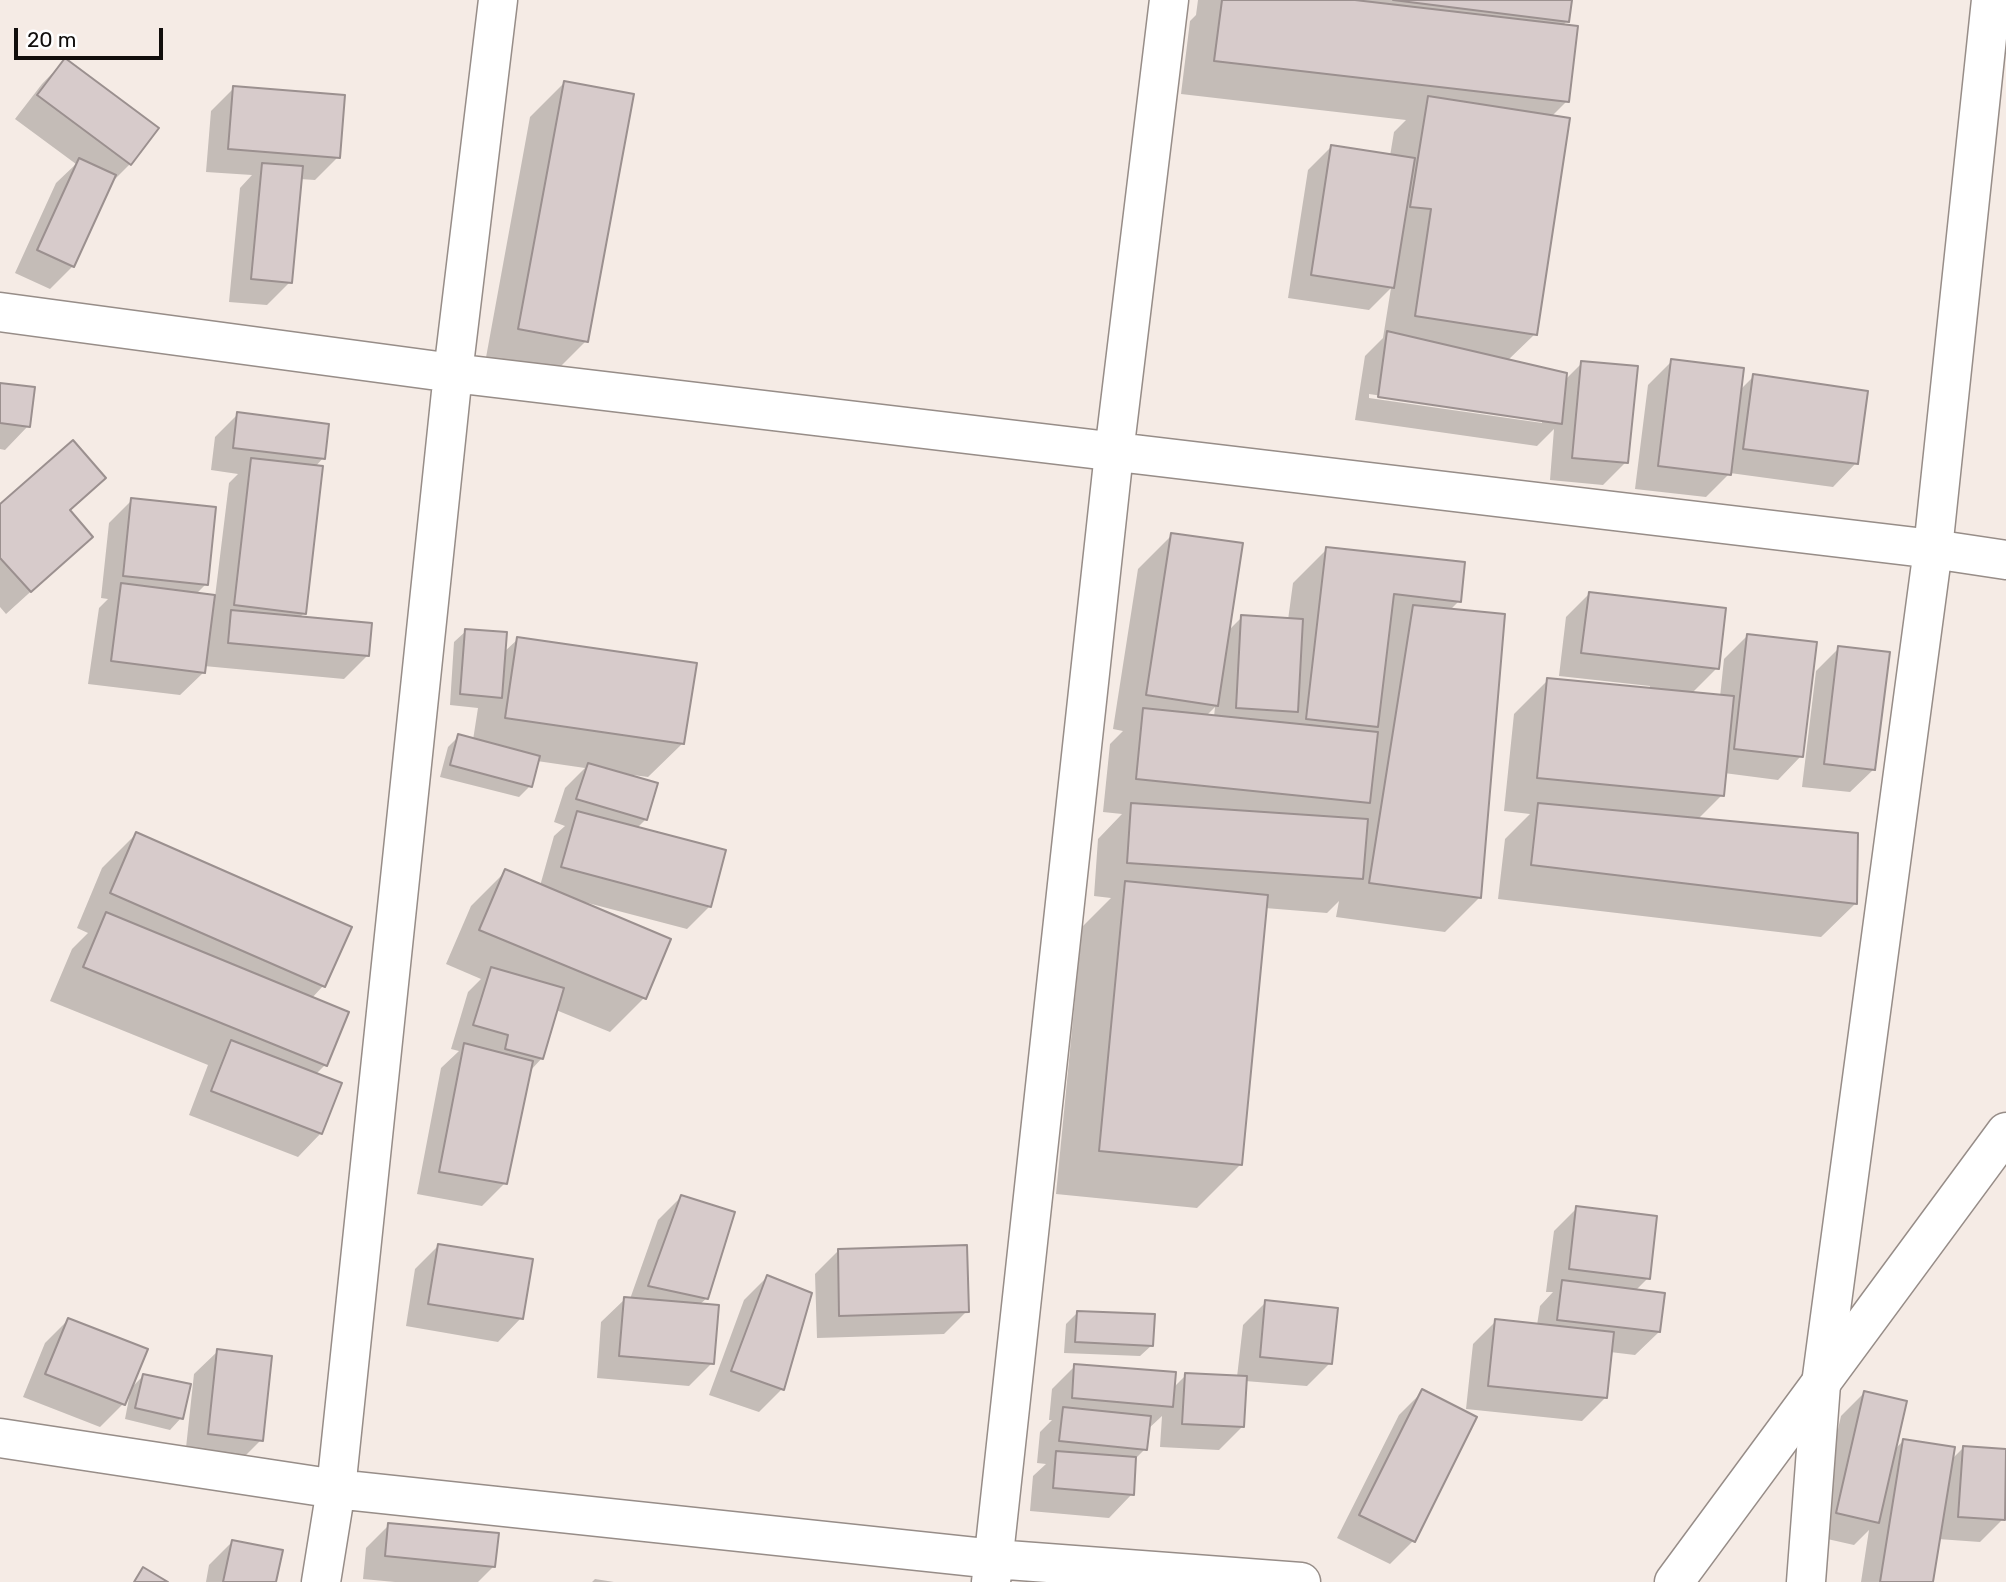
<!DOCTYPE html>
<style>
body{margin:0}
#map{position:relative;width:2006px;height:1582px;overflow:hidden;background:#f5ebe5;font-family:Rubik,sans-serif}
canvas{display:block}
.scale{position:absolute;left:14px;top:28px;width:149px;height:32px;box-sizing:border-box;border:4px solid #110e0c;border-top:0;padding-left:9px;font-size:21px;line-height:24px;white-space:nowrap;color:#110e0c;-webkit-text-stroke:5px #fff;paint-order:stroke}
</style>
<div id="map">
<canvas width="2006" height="1582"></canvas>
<div class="scale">20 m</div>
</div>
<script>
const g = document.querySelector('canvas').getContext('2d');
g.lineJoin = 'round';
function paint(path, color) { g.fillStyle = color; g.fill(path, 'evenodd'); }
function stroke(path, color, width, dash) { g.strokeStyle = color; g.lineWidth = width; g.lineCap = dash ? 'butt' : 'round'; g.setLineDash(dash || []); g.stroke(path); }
paint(new Path2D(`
 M1198,0H1570L1567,21L1562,26L1567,101L1551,117L1535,334L1507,361L1565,380L1582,363L1626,462L1603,485L1550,480L1554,429L1537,446L1355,420L1365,356L1383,338L1391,288L1369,310L1288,298L1308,170L1331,147L1390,156L1394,132L1406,120L1181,94L1190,21L1196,15ZM1369,394L1542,419V423L1369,398Z
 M65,60L157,129L130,164L111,183L73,266L50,289L15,273L56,183L76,164L15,119L42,84Z
 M564,83L586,341L552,375L485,363L530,117Z
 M234,88L338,157L315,180L300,179L290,282L267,305L229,302L240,188L252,175L206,172L211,111Z
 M1672,361L1740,390L1754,376L1856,463L1833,487L1730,473L1706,497L1635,489L1648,385Z
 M0,385L28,426L5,450L0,449Z
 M238,414L323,458L315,467L304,613L299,618L367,656L344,679L204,666V672L180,695L88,684L99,608L108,599L101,598L109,523L132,500L206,584L195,595L215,597L229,483L238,474L211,470L215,437Z
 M104,478L69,512L91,537L6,614L0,607V506Z
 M1172,535L1228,631L1242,617L1288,620L1293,583L1327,549L1459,601L1450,610L1479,898L1445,932L1336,917L1339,901L1327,913L1265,908L1241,1164L1197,1208L1056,1194L1082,927L1111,898L1094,896L1098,839L1122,814L1103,812L1110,744L1123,731L1113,729L1138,569ZM1215,707L1214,717L1206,716Z
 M1589,594L1717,668L1691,694L1720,697L1724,659L1747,636L1801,756L1778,780L1724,773L1722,795L1697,820L1856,903L1821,937L1498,899L1505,839L1530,814L1504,811L1514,714L1548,680L1650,690V686L1559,676L1566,617Z
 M466,631L504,652L518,639L683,743L648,777L633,775L646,819L637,828L710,906L687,929L584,902L583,904L644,998L610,1032L556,1010L542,1058L530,1071L505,1183L482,1206L417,1194L441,1068L459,1051L451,1049L468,992L481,979L446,964L471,906L505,872L540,886L554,836L565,826L554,822L565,788L585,768L537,761L530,786L519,797L440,777L448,747L459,736L473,740L478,708L450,705L454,642Z
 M1839,648L1874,769L1850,792L1802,787L1816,671Z
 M136,834L350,928L323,986L311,999L325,1065L315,1075L321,1133L298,1157L189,1115L208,1065L50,1001L72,949L88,933L77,928L102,868Z
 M681,1197L707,1298L699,1305L712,1363L689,1386L597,1378L601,1322L625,1299H630L658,1220Z
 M1577,1208L1648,1278L1635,1291L1659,1332L1635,1355L1610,1352L1605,1398L1582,1421L1466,1409L1473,1344L1496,1321L1537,1325L1540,1306L1553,1292H1546L1554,1231Z
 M438,1246L521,1318L498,1342L406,1326L415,1269Z
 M838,1251L967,1311L944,1334L817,1338L815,1274Z
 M767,1277L782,1389L759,1412L709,1395L744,1300Z
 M1266,1302L1330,1363L1307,1386L1245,1381L1242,1427L1219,1450L1160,1447L1162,1416L1147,1430L1145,1449L1134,1460L1132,1494L1109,1518L1030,1511L1033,1476L1046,1464L1037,1463L1040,1432L1052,1420H1049L1052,1389L1075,1366L1173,1388L1186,1375L1237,1377L1243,1325Z
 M1077,1313L1152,1345L1140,1356L1064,1353L1066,1324Z
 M68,1320L123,1404L100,1427L23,1397L45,1343Z
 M218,1351L261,1440L238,1463L185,1457L194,1374Z
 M143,1376L181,1418L170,1430L125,1419L131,1388Z
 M1422,1392L1413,1541L1390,1564L1337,1538L1399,1415Z
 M1864,1393L1894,1450L1903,1441L1950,1461L1963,1448L2006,1451L2003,1519L1980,1542L1938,1539L1931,1582H1861L1869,1530L1854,1545L1814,1536L1841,1416Z
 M389,1525L494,1566L478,1582H395L363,1579L366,1548Z
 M232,1542L275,1582H206L209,1565Z
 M595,1579L614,1582H592Z`), '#0003');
const building = new Path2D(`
 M1222,0H1355L1578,26L1569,102L1214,61Z
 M1393,0H1572L1569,22Z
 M65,58L159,128L131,165L37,95Z
 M564,81L634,94L588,342L518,329Z
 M233,86L345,95L340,158L228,149Z
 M1428,96L1570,118L1537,335L1415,316L1431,209L1410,207Z
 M1331,145L1415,158L1394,288L1311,275Z
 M79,158L116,175L74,267L37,250Z
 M262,163L303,166L292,283L251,279Z
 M1387,331L1567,373L1562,424L1378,397Z
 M1671,359L1744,368L1731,475L1658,466Z
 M1581,361L1638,366L1628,463L1572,458Z
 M1753,374L1868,391L1858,464L1743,449Z
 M0,383L35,387L30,427L0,423Z
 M237,412L329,424L325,459L233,448Z
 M73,440L106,478L70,510L93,537L31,592L0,558V504Z
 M251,458L323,466L306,614L234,605Z
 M131,498L216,507L208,585L123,576Z
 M1171,533L1243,543L1218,706L1146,695Z
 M1326,547L1465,562L1461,602L1394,594L1378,727L1306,719Z
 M121,583L215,595L205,673L111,661Z
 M1589,592L1726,608L1719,669L1581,653Z
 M1413,605L1505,614L1481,898L1369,883Z
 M231,610L372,623L369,656L228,643Z
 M1241,615L1303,619L1298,712L1236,708Z
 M465,629L507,632L502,698L460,694Z
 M1747,634L1817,642L1803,757L1734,749Z
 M517,637L697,663L684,744L505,718Z
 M1838,646L1890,652L1875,770L1824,764Z
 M1547,678L1734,696L1724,796L1537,778Z
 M1143,708L1378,732L1370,803L1136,779Z
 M458,734L540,756L532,787L450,765Z
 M588,763L658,783L647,820L576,799Z
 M1131,803L1368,819L1363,879L1127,863Z
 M1538,803L1858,833L1857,904L1531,865Z
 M577,811L726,850L711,907L561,867Z
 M136,832L352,927L325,987L110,893Z
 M505,869L671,939L646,999L479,930Z
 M1125,881L1268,895L1242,1165L1099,1151Z
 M106,912L349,1012L327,1066L83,967Z
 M491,967L564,988L543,1059L505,1049L508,1035L473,1025Z
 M231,1040L342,1083L322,1134L211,1091Z
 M464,1043L533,1061L507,1184L439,1172Z
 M681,1195L735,1212L708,1299L648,1286Z
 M1576,1206L1657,1216L1650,1279L1569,1269Z
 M438,1244L533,1259L523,1319L428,1304Z
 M967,1245L969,1312L839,1316L838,1249Z
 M767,1275L812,1293L784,1390L731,1371Z
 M1562,1280L1665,1293L1660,1332L1557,1320Z
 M624,1297L719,1305L714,1364L619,1356Z
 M1265,1300L1338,1308L1332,1364L1260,1357Z
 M1077,1311L1155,1314L1153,1346L1075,1342Z
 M68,1318L148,1349L125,1405L45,1374Z
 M1495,1319L1614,1332L1607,1398L1488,1386Z
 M217,1349L272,1356L263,1441L208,1434Z
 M1074,1364L1176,1372L1173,1407L1072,1398Z
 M1185,1373L1247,1376L1244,1427L1182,1424Z
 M143,1374L191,1384L183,1419L135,1408Z
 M1422,1389L1477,1417L1415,1542L1359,1515Z
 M1864,1391L1907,1401L1879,1523L1836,1513Z
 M1063,1407L1151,1416L1147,1450L1059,1441Z
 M1903,1439L1955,1447L1933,1582H1880Z
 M1963,1446L2006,1449L2005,1520L1958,1517Z
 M1056,1451L1136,1457L1134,1495L1053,1488Z
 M388,1523L499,1533L495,1567L385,1556Z
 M232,1540L283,1550L276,1582H223Z
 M143,1567L168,1582H134Z`);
paint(building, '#d7cbcb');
stroke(building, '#9b908f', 2);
const street = new Path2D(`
 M0,312L453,373L1933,549L2006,560
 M0,1438L336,1489L994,1559L1301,1582
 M321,1582L336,1489L453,373L498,0
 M991,1582L1114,453L1169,0
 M1806,1582L1821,1384L1933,549L1991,0`);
const secondary = new Path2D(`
 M1674,1582L2006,1132`);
stroke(street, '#978d88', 41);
stroke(secondary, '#978d88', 41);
stroke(street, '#fff', 38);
stroke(secondary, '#fff', 38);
</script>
